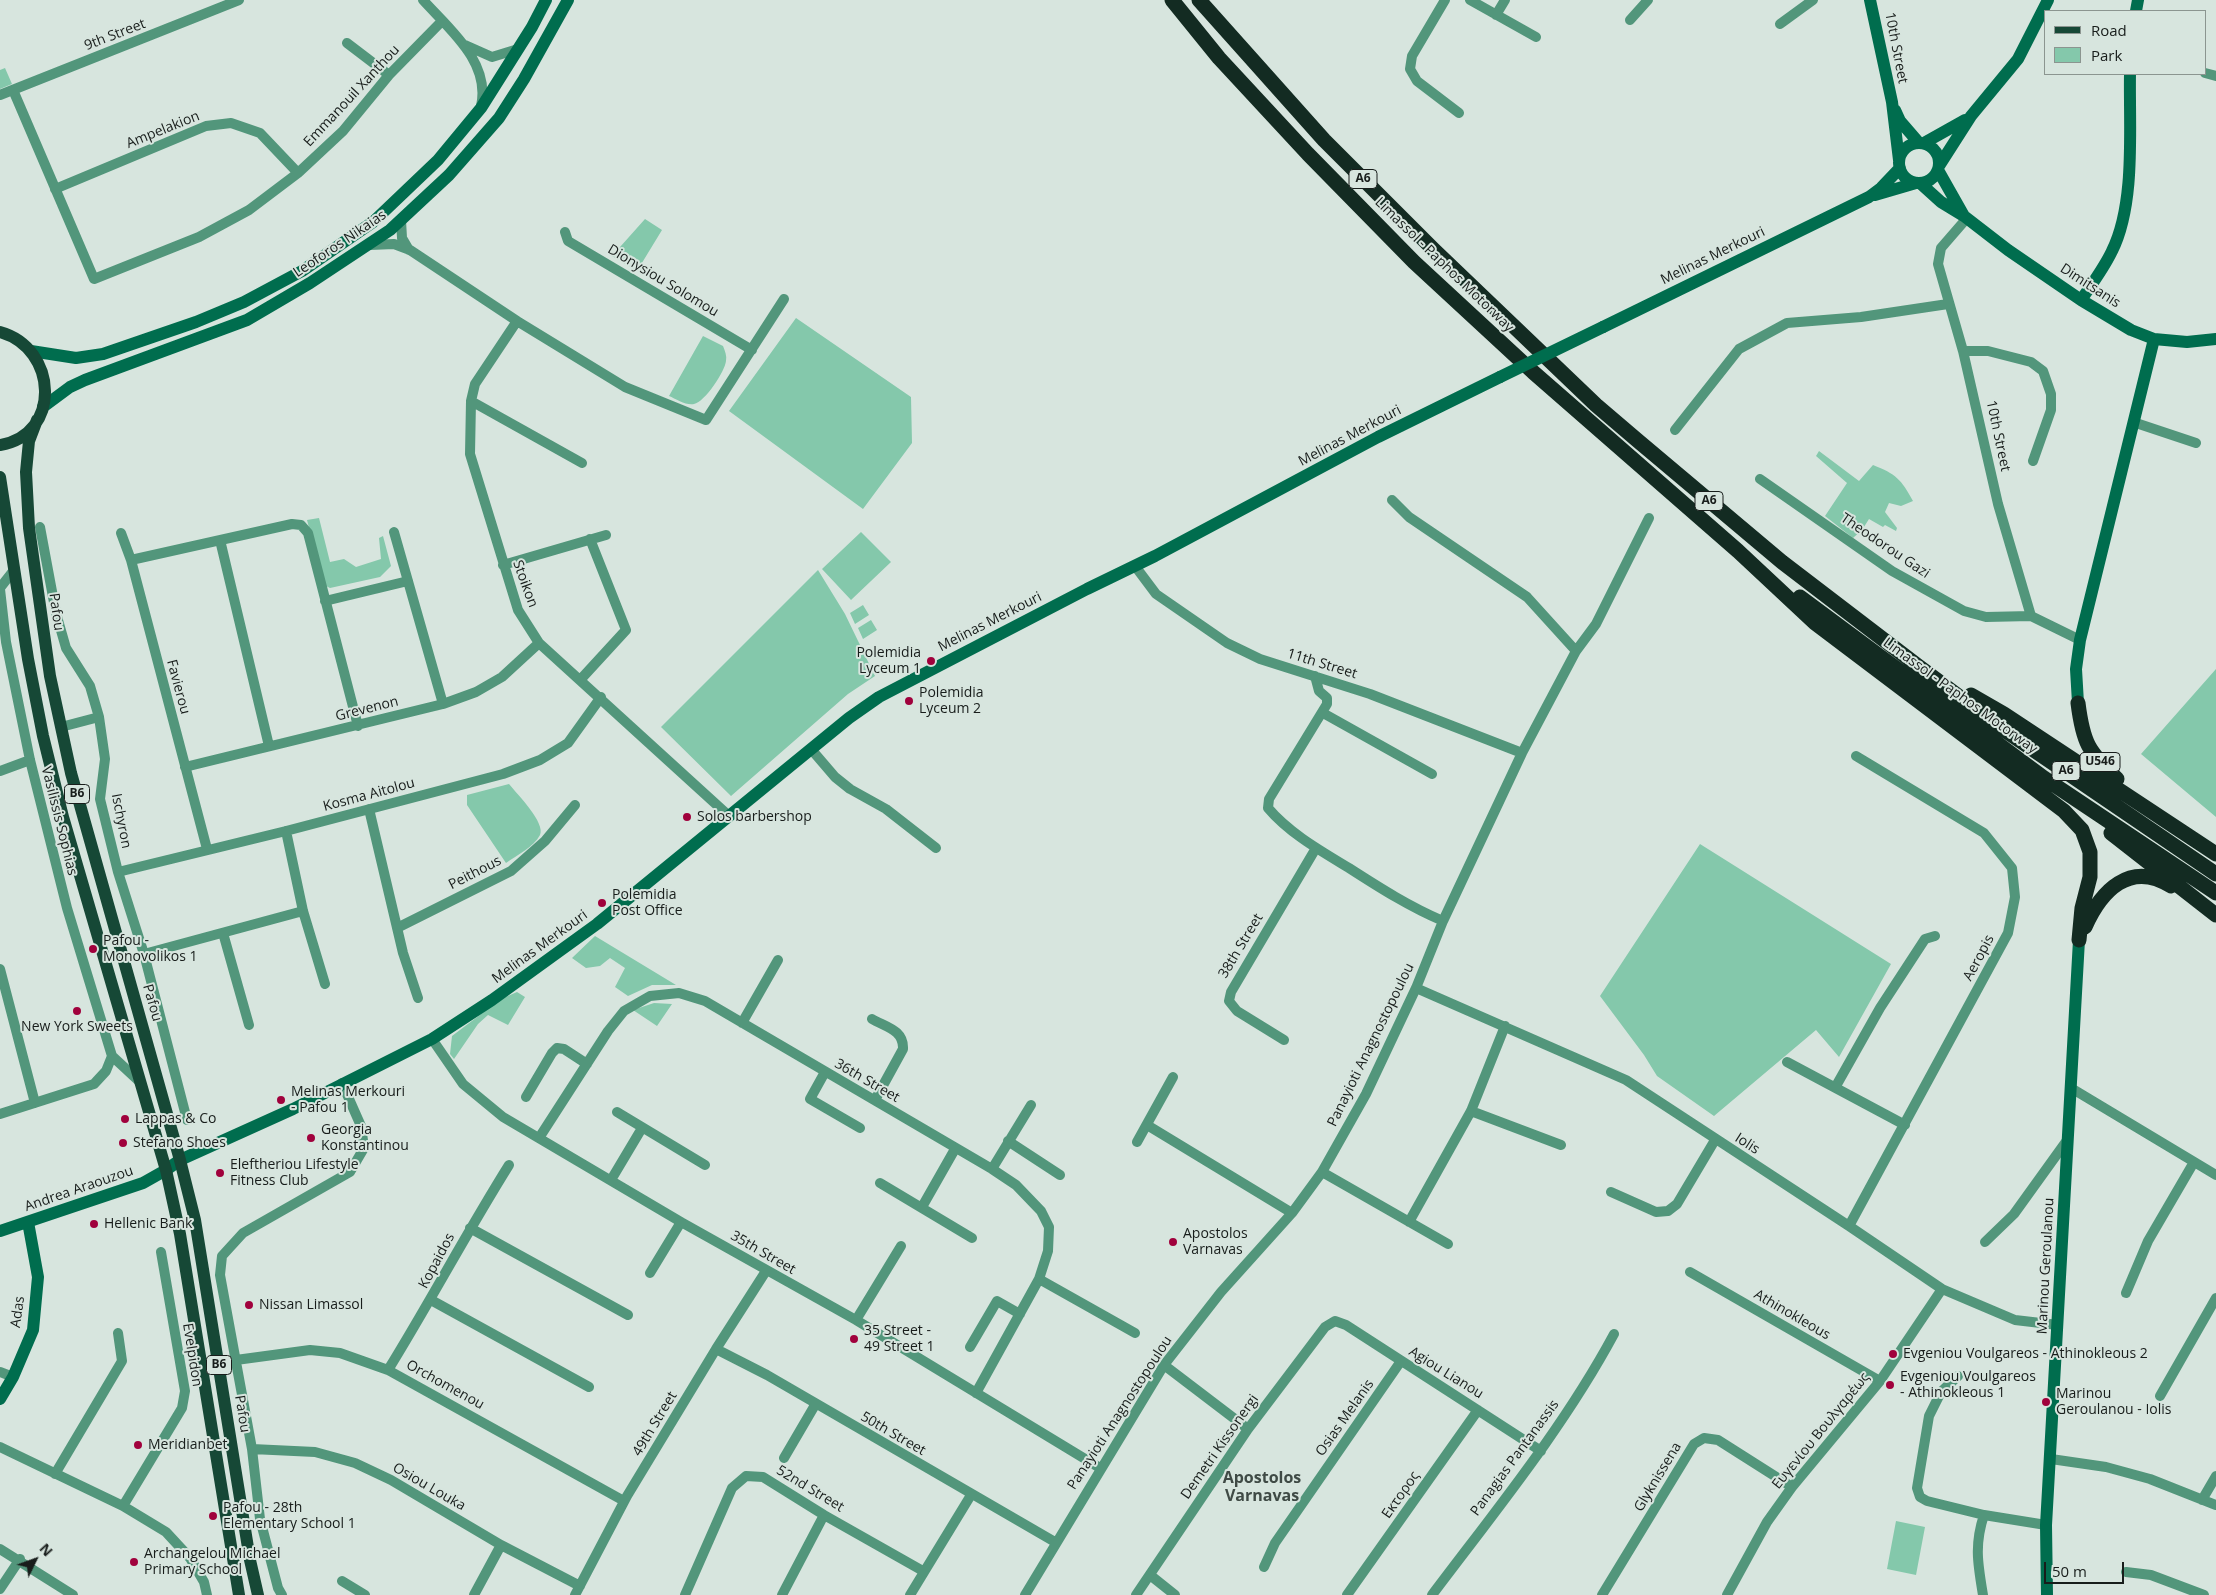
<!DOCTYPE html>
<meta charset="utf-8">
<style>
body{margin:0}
#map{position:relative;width:2216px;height:1595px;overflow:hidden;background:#d7e5de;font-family:"Open Sans",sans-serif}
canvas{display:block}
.legend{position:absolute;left:2044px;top:10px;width:162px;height:65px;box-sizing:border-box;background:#d7e5de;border:1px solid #8b9590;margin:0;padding:6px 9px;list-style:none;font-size:15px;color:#181d1b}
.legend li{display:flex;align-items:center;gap:10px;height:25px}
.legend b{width:25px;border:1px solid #8b9590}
.north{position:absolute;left:10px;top:1535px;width:50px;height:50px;-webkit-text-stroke:4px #d7e5de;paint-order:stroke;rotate:48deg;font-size:14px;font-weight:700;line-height:20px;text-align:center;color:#181d1b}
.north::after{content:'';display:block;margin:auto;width:18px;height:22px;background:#181d1b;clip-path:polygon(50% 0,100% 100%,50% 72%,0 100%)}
.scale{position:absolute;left:2044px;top:1562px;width:80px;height:22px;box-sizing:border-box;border:2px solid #181d1b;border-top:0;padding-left:6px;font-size:15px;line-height:18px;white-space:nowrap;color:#181d1b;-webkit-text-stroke:4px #d7e5de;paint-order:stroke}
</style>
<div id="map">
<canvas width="2216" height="1595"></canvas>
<ul class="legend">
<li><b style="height:6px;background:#164836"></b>Road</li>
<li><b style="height:14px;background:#84c8ab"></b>Park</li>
</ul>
<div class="north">N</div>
<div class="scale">50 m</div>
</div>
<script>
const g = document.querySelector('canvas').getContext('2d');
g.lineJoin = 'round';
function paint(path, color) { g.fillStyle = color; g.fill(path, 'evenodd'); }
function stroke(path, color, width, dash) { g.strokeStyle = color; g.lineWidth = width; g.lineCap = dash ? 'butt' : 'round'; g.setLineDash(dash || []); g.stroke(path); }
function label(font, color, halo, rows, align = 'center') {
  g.font = font + ' "Open Sans",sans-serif'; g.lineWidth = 4; g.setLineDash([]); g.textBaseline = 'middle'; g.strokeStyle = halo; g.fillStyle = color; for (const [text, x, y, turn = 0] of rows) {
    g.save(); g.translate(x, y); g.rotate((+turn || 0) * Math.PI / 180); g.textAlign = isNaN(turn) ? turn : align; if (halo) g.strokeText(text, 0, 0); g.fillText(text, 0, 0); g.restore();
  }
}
paint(new Path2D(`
 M5,68L12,84L0,89V70Z
 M645,219L662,230L637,271L612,256Z
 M796,318L911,397L912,443L863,509L729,411Z
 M703,336L723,346C725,351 727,356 726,361C725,371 705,402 694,404C687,406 676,399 669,396Z
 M1819,451L1859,481L1873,465C1896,474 1901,479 1913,501L1901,506L1889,503L1885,512L1897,528L1896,531L1885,525L1883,527L1869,519L1862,530L1853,538L1825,516L1847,483L1816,456Z
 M319,518L330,562L344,559L356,567L381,559L379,538L383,536L391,566L380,577L330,588L324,585L307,520Z
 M861,532L891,562L851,600L822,569Z
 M818,570L845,614L875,676L848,694L731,796L661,727Z
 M863,605L869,615L855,624L850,613Z
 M871,620L877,630L863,639L858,628Z
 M2216,669V817L2141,754Z
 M509,784C517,794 546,823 540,835C534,847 517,855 506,863L467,805V795Z
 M1700,844L1891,964L1839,1057L1816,1030L1714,1116L1657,1076L1644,1055L1600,996Z
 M595,936L676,985H652L628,996L615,987L625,968L610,958L600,966L586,968L572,958Z
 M517,992L525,997L508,1025L488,1015L478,1024L454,1059L450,1054L452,1036L501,999Z
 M654,1003L672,1004L657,1026L633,1010Z
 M1896,1521L1925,1527L1916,1575L1887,1569Z`), '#84c8ab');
stroke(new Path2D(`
 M423,0C449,29 491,62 481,106
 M1445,0L1412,56L1410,69L1417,81L1459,113
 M1470,0L1536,37
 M1496,15L1505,0
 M1630,20L1648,0
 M1780,24L1813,0
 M347,43L389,75
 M465,45L492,57L518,49
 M2205,73L2216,76
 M13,90L94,279L199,237L249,210L298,173L343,131L389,75L442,21
 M0,95L239,0
 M55,189L206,126L231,123L260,133L298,173
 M1967,218L1941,248L1938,264L1963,351L1998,504L2031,616L2080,640
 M401,220L402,238L409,250
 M565,232L568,241L752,350
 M370,245L394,244L410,250L517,321L625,387L706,420L784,299
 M517,321L475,384L471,401L470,454L518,610L539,643L729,816
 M1963,351H1988L2031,362L2043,371L2051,394V410L2033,461
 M471,401L582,463
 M2133,422L2196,443
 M1675,430L1739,349L1787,323L1861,317L1948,304
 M1760,479L1892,571L1964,611L1986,617L2031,616
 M1392,500L1409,517L1527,597L1576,651
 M40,527L56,613L66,648L90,686L99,717L105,759L100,799L118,872L144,954L187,1120
 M394,532L443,704
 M121,533L131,560L207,849
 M220,540L269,746
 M131,560L292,524L301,525L308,533L358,726
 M503,565L606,535
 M1135,566L1156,594L1227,643L1260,659L1370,694L1522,753
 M0,588L14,570
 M0,589L6,642L30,760L67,908L112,1056L106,1071L94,1084L0,1114
 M325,601L408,581
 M1315,676L1319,691L1327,698V704L1269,799L1268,808C1289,833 1321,851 1349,868C1380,888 1410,907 1443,921
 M581,679L626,630L590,539
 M1323,713L1432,774
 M61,727L99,717
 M811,749L835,777L850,789L886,809L936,848
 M185,767L443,704L476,692L502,677L539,643
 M0,771L30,760
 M369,809L403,953L418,998
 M286,831L303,911L325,984
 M118,872L286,831L503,774L540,760L568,743L601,697
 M397,928L511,871L545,841L575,805
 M223,933L249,1025
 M144,954L303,911
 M0,969L35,1103
 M1416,988L1626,1080L1849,1226L1942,1289L2015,1320L2058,1325
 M872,1019C886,1027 904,1030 903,1049L875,1100
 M742,1023L778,960
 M432,1039L463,1084L503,1117L681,1222L856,1320L1100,1468
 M1284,1040L1237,1011L1229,1001L1231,992L1316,848
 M112,1056L140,1082
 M1787,1062L1905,1125
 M825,1072L810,1099L860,1128
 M1836,1086L1880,1008L1925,939L1935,936
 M2071,1088L2216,1175
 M526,1097L552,1053L557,1048L564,1049L587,1064
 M1471,1111L1561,1145
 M617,1112L705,1165
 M1147,1125L1292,1213
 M539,1138L608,1031L624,1011L650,996L679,993L705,1001L992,1169L1016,1185L1041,1211L1049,1227L1048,1251L1039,1279L976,1393
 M1008,1141L1060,1175
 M1137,1142L1173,1077
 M992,1169L1031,1105
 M1322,1172L1448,1244
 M611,1180L642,1128
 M880,1183L972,1238
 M1611,1192L1656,1212L1668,1211L1677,1204L1715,1140
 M922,1207L955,1149
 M1409,1222L1471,1111L1505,1026
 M1849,1226L2008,933L2015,897L2012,868L1984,833L1856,756
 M470,1228L628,1315
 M1985,1242L2014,1214L2068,1139
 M1690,1272L1880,1381
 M650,1273L681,1222
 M1039,1279L1135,1333
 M2126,1293L2148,1241L2194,1162
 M431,1300L589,1387
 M856,1320L901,1246
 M970,1347L997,1301L1020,1314
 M716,1349L767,1375L1055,1542
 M236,1360L310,1350L340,1353L388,1370L624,1501
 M1164,1365L1248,1429
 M388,1370C430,1302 467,1232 509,1165
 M0,1372L13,1377
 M1958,1376L1941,1392L1929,1416L1917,1488L1920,1497L1927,1501L1984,1515L2046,1525
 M2160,1396L2216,1298
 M0,1447L123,1506L166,1532L190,1558L204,1582L207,1595
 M252,1449L315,1452L355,1463L391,1480L501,1545L580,1586
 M784,1458L815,1405
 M2051,1459L2106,1467L2150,1479L2216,1505
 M55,1474L122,1361L118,1333
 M2202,1500L2216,1476
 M123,1506L182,1408L185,1391L161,1252
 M0,1549L73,1595
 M1264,1567L1275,1543L1401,1361
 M2126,1572L2151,1575L2204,1595
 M1150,1575L1175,1595
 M342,1581L365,1595
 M0,1589L20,1559
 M282,1595L278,1588L260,1519L252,1449L220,1275L222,1256L243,1233L350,1172L364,1148L361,1126L342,1083
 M474,1595L501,1545
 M575,1595L627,1496L716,1349L766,1271
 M685,1595L732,1488L746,1476L763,1477L824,1515L923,1571
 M782,1595L824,1515
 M910,1595L971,1495
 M1025,1595L1164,1365L1221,1292L1292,1213L1322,1172L1366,1094L1416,988L1443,921L1522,753L1576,651L1596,624L1649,518
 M1136,1595L1248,1429L1325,1327L1335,1321L1346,1325L1541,1451
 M1347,1595L1478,1410
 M1432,1595C1496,1510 1564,1427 1614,1334
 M1602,1595L1694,1444L1704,1438L1718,1440L1792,1487
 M1727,1595L1767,1522L1792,1487L1880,1381L1942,1289
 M1983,1595C1978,1565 1974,1545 1984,1515`), '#52967b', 10);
stroke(new Path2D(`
 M1870,0L1892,102L1899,160
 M2136,11L2138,0
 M1895,110L1900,121L1919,143
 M1899 163a20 20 0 1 1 40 0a20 20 0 1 1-40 0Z
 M1924,143L1965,120
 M1939,166L1971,116L2018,59L2048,0
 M1938,170L1964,216
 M1920,183L1941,202L1964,216L2008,250L2081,300L2131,330L2154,339L2187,342L2216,339
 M1875,195L1916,183
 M2081,300C2092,284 2104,268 2112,251C2136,203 2129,127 2130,74
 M1603,327L1869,197L1881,188L1900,168
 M31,351L76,358L103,354L196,322L244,302L302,271L373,222L438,160L481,108L532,27L546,0
 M43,407L70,387L85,380L247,320L310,283L390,230L449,175L499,118L524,79L568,0
 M2078,703L2076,669L2080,640L2154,339
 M0,1231L143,1183L166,1170L180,1160L293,1109L432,1039L492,1000L597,924L849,718L879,697L1087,589L1155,556L1378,437L1500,377
 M0,1399L13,1377L33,1330L38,1277L28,1222
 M2047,1595L2046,1525L2079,940`), '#006d4e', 12);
stroke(new Path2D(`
 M0,332C58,348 62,435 0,445
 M37,420L29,441L26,472L29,528L50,676L71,773L180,1160L195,1220L250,1560L258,1595
 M0,477L28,659L43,736L63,817L166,1170L180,1234L239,1595`), '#164836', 12);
stroke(new Path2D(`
 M1172,0L1219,58L1308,154L1414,262L1533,372L1738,551L1815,623L2064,811L2082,830L2090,852V877L2082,908L2079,940
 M1199,0L1324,140L1433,249L1596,405L1637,440L1782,562L1918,666L2000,727L2216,874
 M1800,597L2044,778L2216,893
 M1971,695L2004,714L2216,854
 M2078,703C2083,743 2088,751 2117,779
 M2111,833L2216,915
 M2085,927C2101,891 2130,860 2171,886`), '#132b22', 15);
stroke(new Path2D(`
 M1500,377L1603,327`), '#006d4e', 12);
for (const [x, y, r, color] of [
 [931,661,5,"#a0013c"],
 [909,701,5,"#a0013c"],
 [687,817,5,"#a0013c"],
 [602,903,5,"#a0013c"],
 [93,949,5,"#a0013c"],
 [77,1011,5,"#a0013c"],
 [281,1100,5,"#a0013c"],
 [125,1119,5,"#a0013c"],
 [311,1138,5,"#a0013c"],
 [123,1143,5,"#a0013c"],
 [220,1173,5,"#a0013c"],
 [94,1224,5,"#a0013c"],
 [1173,1242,5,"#a0013c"],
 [249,1305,5,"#a0013c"],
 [854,1339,5,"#a0013c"],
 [1893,1354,5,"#a0013c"],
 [1890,1385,5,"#a0013c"],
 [2046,1402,5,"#a0013c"],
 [138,1445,5,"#a0013c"],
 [213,1516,5,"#a0013c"],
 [134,1562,5,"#a0013c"]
]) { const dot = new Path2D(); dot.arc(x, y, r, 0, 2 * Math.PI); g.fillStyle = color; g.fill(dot); stroke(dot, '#d7e5de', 2); }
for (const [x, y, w] of [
 [1363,179,28],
 [1709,501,28],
 [2100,762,40],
 [2066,771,28],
 [77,794,25],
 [219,1365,25]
]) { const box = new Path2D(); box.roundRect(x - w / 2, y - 9.5, w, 19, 4); g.fillStyle = '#d7e5de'; g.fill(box); stroke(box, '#181d1b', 1); }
label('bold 12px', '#181d1b', null, [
 ["A6",1363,179],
 ["A6",1709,501],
 ["U546",2100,762],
 ["A6",2066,771],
 ["B6",77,794],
 ["B6",219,1365]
]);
label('14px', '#181d1b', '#d7e5de', [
 ["9th Street",115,35,-21],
 ["10th Street",1896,48,79],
 ["Emmanouil Xanthou",352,96,-47],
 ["Ampelakion",163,130,-22],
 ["Leoforos Nikaias",340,244,-34],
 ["Melinas Merkouri",1713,256,-26],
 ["Limassol - Paphos Motorway",1444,265,44],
 ["Dionysiou Solomou",663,281,31],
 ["Dimitsanis",2090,286,33],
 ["Melinas Merkouri",1350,436,-28],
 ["10th Street",1998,436,78],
 ["Theodorou Gazi",1885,546,34],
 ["Stoikon",525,584,70],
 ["Pafou",56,612,82],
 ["Melinas Merkouri",990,622,-27],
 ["11th Street",1322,664,17],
 ["Favierou",178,687,75],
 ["Limassol - Paphos Motorway",1960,696,36],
 ["Grevenon",367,709,-14],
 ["Kosma Aitolou",369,795,-15],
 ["Vasilissis Sophias",59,821,76],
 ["Ischyron",121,821,79],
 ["Peithous",475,873,-27],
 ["38th Street",1241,946,-59],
 ["Melinas Merkouri",540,947,-36],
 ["Aeropis",1979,958,-62],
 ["Pafou",152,1003,74],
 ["Panayioti Anagnostopoulou",1371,1045,-64],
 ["36th Street",867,1081,30],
 ["Iolis",1747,1144,33],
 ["Andrea Araouzou",79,1189,-19],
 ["35th Street",763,1253,30],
 ["Kopaidos",437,1261,-62],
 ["Marinou Geroulanou",2046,1266,-87],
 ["Adas",18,1312,-82],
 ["Athinokleous",1792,1315,30],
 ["Evelpidon",192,1355,81],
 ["Agiou Lianou",1446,1373,32],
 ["Orchomenou",445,1385,29],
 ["Panayioti Anagnostopoulou",1120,1413,-57],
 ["Pafou",242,1414,81],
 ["Osias Melanis",1345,1418,-55],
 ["49th Street",655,1424,-59],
 ["Ευγενίου Βουλγαρέως",1821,1431,-51],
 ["50th Street",893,1434,30],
 ["Demetri Kissonergi",1220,1447,-55],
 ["Panagias Pantanassis",1515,1458,-54],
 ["Glyknissena",1658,1477,-59],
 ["Osiou Louka",429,1487,30],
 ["52nd Street",810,1489,31],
 ["Εκτορος",1401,1495,-55]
]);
label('14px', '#181d1b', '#d7e5de', [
 ["Polemidia",921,653,"right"],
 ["Lyceum 1",921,669,"right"],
 ["Polemidia",919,693],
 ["Lyceum 2",919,709],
 ["Solos barbershop",697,817],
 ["Polemidia",612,895],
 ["Post Office",612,911],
 ["Pafou -",103,941],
 ["Monovolikos 1",103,957],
 ["New York Sweets",77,1027,"center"],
 ["Melinas Merkouri",291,1092],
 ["- Pafou 1",291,1108],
 ["Lappas & Co",135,1119],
 ["Georgia",321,1130],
 ["Konstantinou",321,1146],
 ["Stefano Shoes",133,1143],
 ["Eleftheriou Lifestyle",230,1165],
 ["Fitness Club",230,1181],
 ["Hellenic Bank",104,1224],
 ["Apostolos",1183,1234],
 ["Varnavas",1183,1250],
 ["Nissan Limassol",259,1305],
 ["35 Street -",864,1331],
 ["49 Street 1",864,1347],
 ["Evgeniou Voulgareos - Athinokleous 2",1903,1354],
 ["Evgeniou Voulgareos",1900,1377],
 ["- Athinokleous 1",1900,1393],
 ["Marinou",2056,1394],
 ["Geroulanou - Iolis",2056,1410],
 ["Meridianbet",148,1445],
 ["Pafou - 28th",223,1508],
 ["Elementary School 1",223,1524],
 ["Archangelou Michael",144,1554],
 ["Primary School",144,1570]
], 'left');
label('bold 16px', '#3f4a45', '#d7e5de', [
 ["Apostolos",1262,1478],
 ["Varnavas",1262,1496]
]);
</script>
